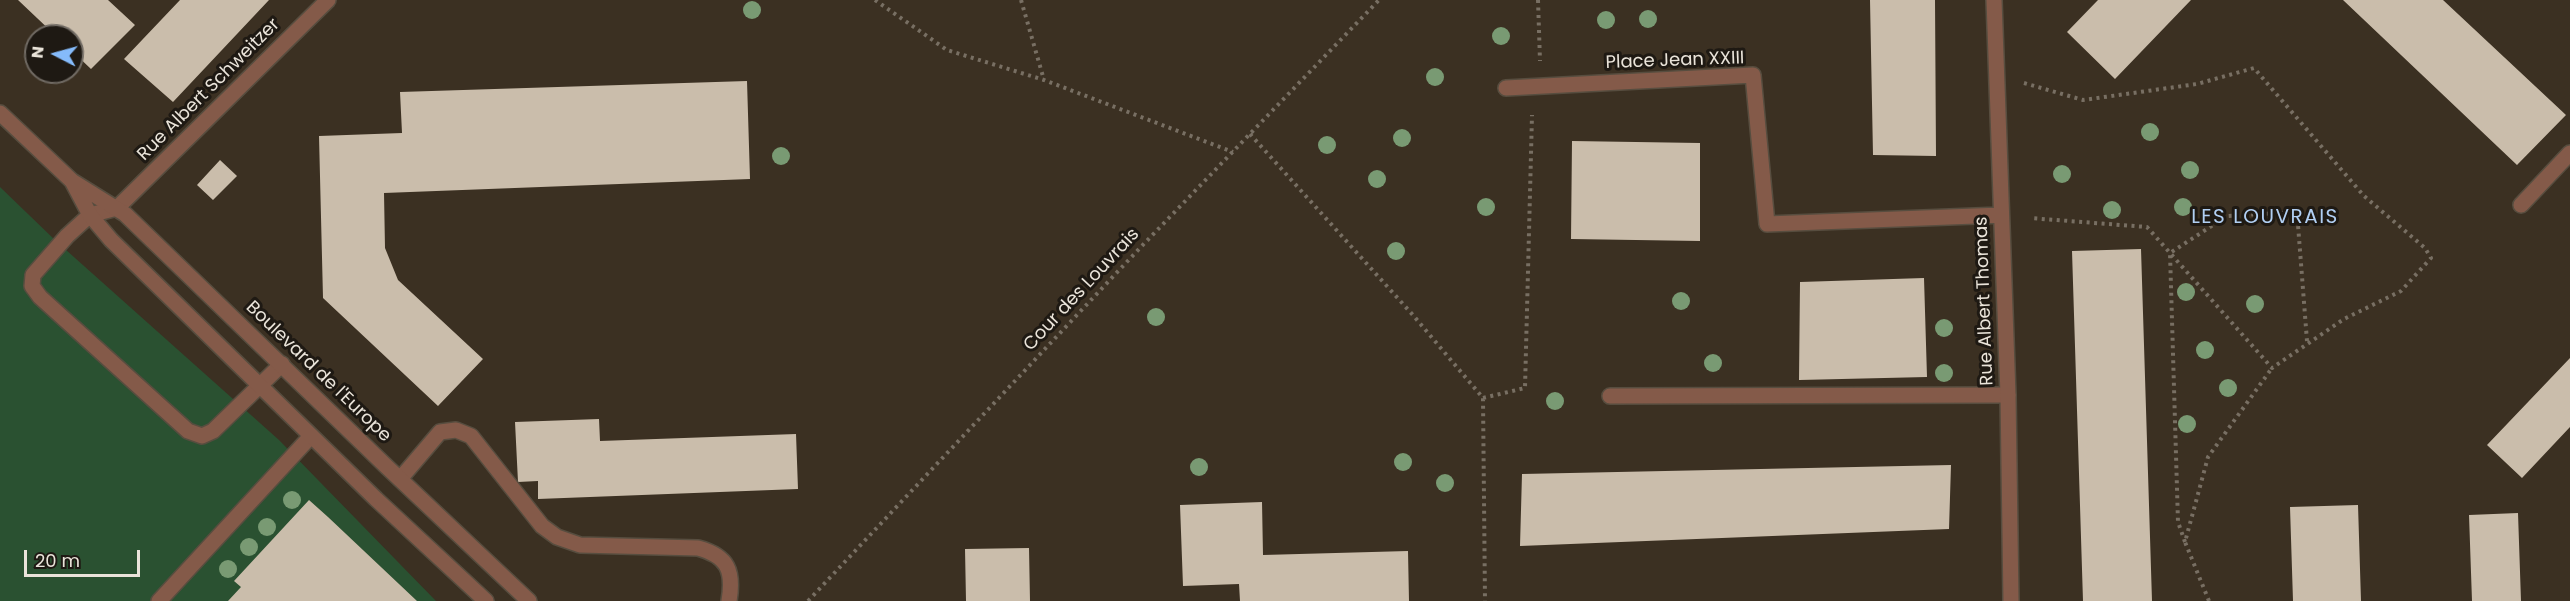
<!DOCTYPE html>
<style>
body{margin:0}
#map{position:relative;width:2570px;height:601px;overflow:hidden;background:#3b3022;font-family:Poppins,sans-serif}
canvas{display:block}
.north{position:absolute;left:24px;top:24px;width:60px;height:60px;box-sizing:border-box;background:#1e1913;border:2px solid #706a63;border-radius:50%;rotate:276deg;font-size:16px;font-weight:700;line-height:24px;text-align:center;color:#eae4da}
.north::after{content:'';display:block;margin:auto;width:21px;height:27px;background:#85bbfb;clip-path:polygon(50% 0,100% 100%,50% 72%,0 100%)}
.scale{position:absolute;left:24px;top:550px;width:116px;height:27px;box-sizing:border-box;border:3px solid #eae4da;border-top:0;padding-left:8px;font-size:18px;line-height:21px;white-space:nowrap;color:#eae4da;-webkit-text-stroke:4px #1e1913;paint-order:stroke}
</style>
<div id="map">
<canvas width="2570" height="601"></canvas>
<div class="north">N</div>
<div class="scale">20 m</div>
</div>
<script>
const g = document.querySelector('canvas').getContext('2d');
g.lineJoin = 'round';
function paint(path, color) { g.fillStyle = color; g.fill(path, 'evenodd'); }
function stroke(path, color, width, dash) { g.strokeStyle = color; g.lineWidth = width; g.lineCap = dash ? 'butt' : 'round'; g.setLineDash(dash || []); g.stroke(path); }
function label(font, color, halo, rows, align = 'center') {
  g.font = font + ' Poppins,sans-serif'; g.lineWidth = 6; g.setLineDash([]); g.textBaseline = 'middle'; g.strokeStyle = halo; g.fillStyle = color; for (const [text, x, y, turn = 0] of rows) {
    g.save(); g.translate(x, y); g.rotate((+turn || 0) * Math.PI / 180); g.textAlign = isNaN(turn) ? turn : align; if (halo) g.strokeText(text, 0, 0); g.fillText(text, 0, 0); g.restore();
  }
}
paint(new Path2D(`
 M0,187L56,241L279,440L436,601H0Z`), '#2a5131');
paint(new Path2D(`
 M18,0H108L135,25L91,69L72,51V36H56Z
 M180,0H269L173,102L124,59Z
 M1870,0H1935L1936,156L1873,155Z
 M2098,0H2191L2115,79L2067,32Z
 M2343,0H2443L2566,115L2517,165Z
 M747,81L750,179L384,193L385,248L398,280L483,359L438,406L323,298L319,136L402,133L400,92Z
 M1572,141L1700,143V241L1571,239Z
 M220,160L237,176L213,200L197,185Z
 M2141,249L2152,601H2083L2072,251Z
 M1924,278L1927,377L1799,380L1800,282Z
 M2570,358V427L2522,478L2487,445Z
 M599,419L600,441L796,434L798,489L538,499V481L518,482L515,422Z
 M1951,465L1949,529L1520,546L1522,474Z
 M309,500L328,517L417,601H228L241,587L234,581Z
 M1262,502L1263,555L1408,551L1409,601H1240L1239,584L1183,586L1180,505Z
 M2358,505L2361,601H2293L2290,507Z
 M2518,513L2521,601H2472L2469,515Z
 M1029,548L1030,601H966L965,549Z`), '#cabdab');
const service = new Path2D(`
 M2521,205L2570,153
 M282,364L213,431L202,436L188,431L40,297L32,286L33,275L67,236L90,215L117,208L328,0
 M1610,396L2008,395
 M400,479L440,432L456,430L471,436L542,526L557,537L580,545L698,548C728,556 734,571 729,601
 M159,601L311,436`);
const minor = new Path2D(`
 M1994,0L2008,395L2011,601
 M1506,88L1753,75L1767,224L2001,215`);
const tertiary = new Path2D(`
 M0,113L72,181L125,214L387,467L529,601
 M72,181L90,215L111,240L376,499L486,601`);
stroke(service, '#574d3f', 18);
stroke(minor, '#574d3f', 18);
stroke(tertiary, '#574d3f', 18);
stroke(new Path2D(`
 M875,0L947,50L1044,80L1233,152
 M1021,0L1044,80
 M1538,0L1540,61
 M2024,83L2083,100L2197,84L2254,68L2364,196L2425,248L2431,258L2401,291L2344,319L2272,368L2147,227L2030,218
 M1250,134L1412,314L1483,398L1485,601
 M1483,398L1525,388L1532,115
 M2185,542L2178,522L2170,253L2227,216L2297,212L2307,341
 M808,601L1139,249L1379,0
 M2209,601L2185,542L2208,457L2272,368`), '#786f63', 4, [3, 4.5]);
stroke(service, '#845a49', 15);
stroke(minor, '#845a49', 15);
stroke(tertiary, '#845a49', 15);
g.fillStyle = '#799a73';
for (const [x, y] of [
 [752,10],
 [1648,19],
 [1606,20],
 [1501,36],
 [1435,77],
 [2150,132],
 [1402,138],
 [1327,145],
 [781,156],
 [2190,170],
 [2062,174],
 [1377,179],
 [1486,207],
 [2183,207],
 [2112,210],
 [1396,251],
 [2186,292],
 [1681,301],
 [2255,304],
 [1156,317],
 [1944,328],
 [2205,350],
 [1713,363],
 [1944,373],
 [2228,388],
 [1555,401],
 [2187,424],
 [1403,462],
 [1199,467],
 [1445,483],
 [292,500],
 [267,527],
 [249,547],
 [228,569]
]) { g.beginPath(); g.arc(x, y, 9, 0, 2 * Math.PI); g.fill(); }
label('18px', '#eae4da', '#1e1913', [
 ["Place Jean XXIII",1675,61,-2],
 ["Rue Albert Schweitzer",209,90,-45],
 ["Cour des Louvrais",1082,290,-47],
 ["Rue Albert Thomas",1985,301,-92],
 ["Boulevard de l'Europe",318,372,44]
]);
g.letterSpacing = '1.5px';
label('20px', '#b1cff3', '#1e1913', [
 ["LES LOUVRAIS",2265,218]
]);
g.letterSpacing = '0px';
</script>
